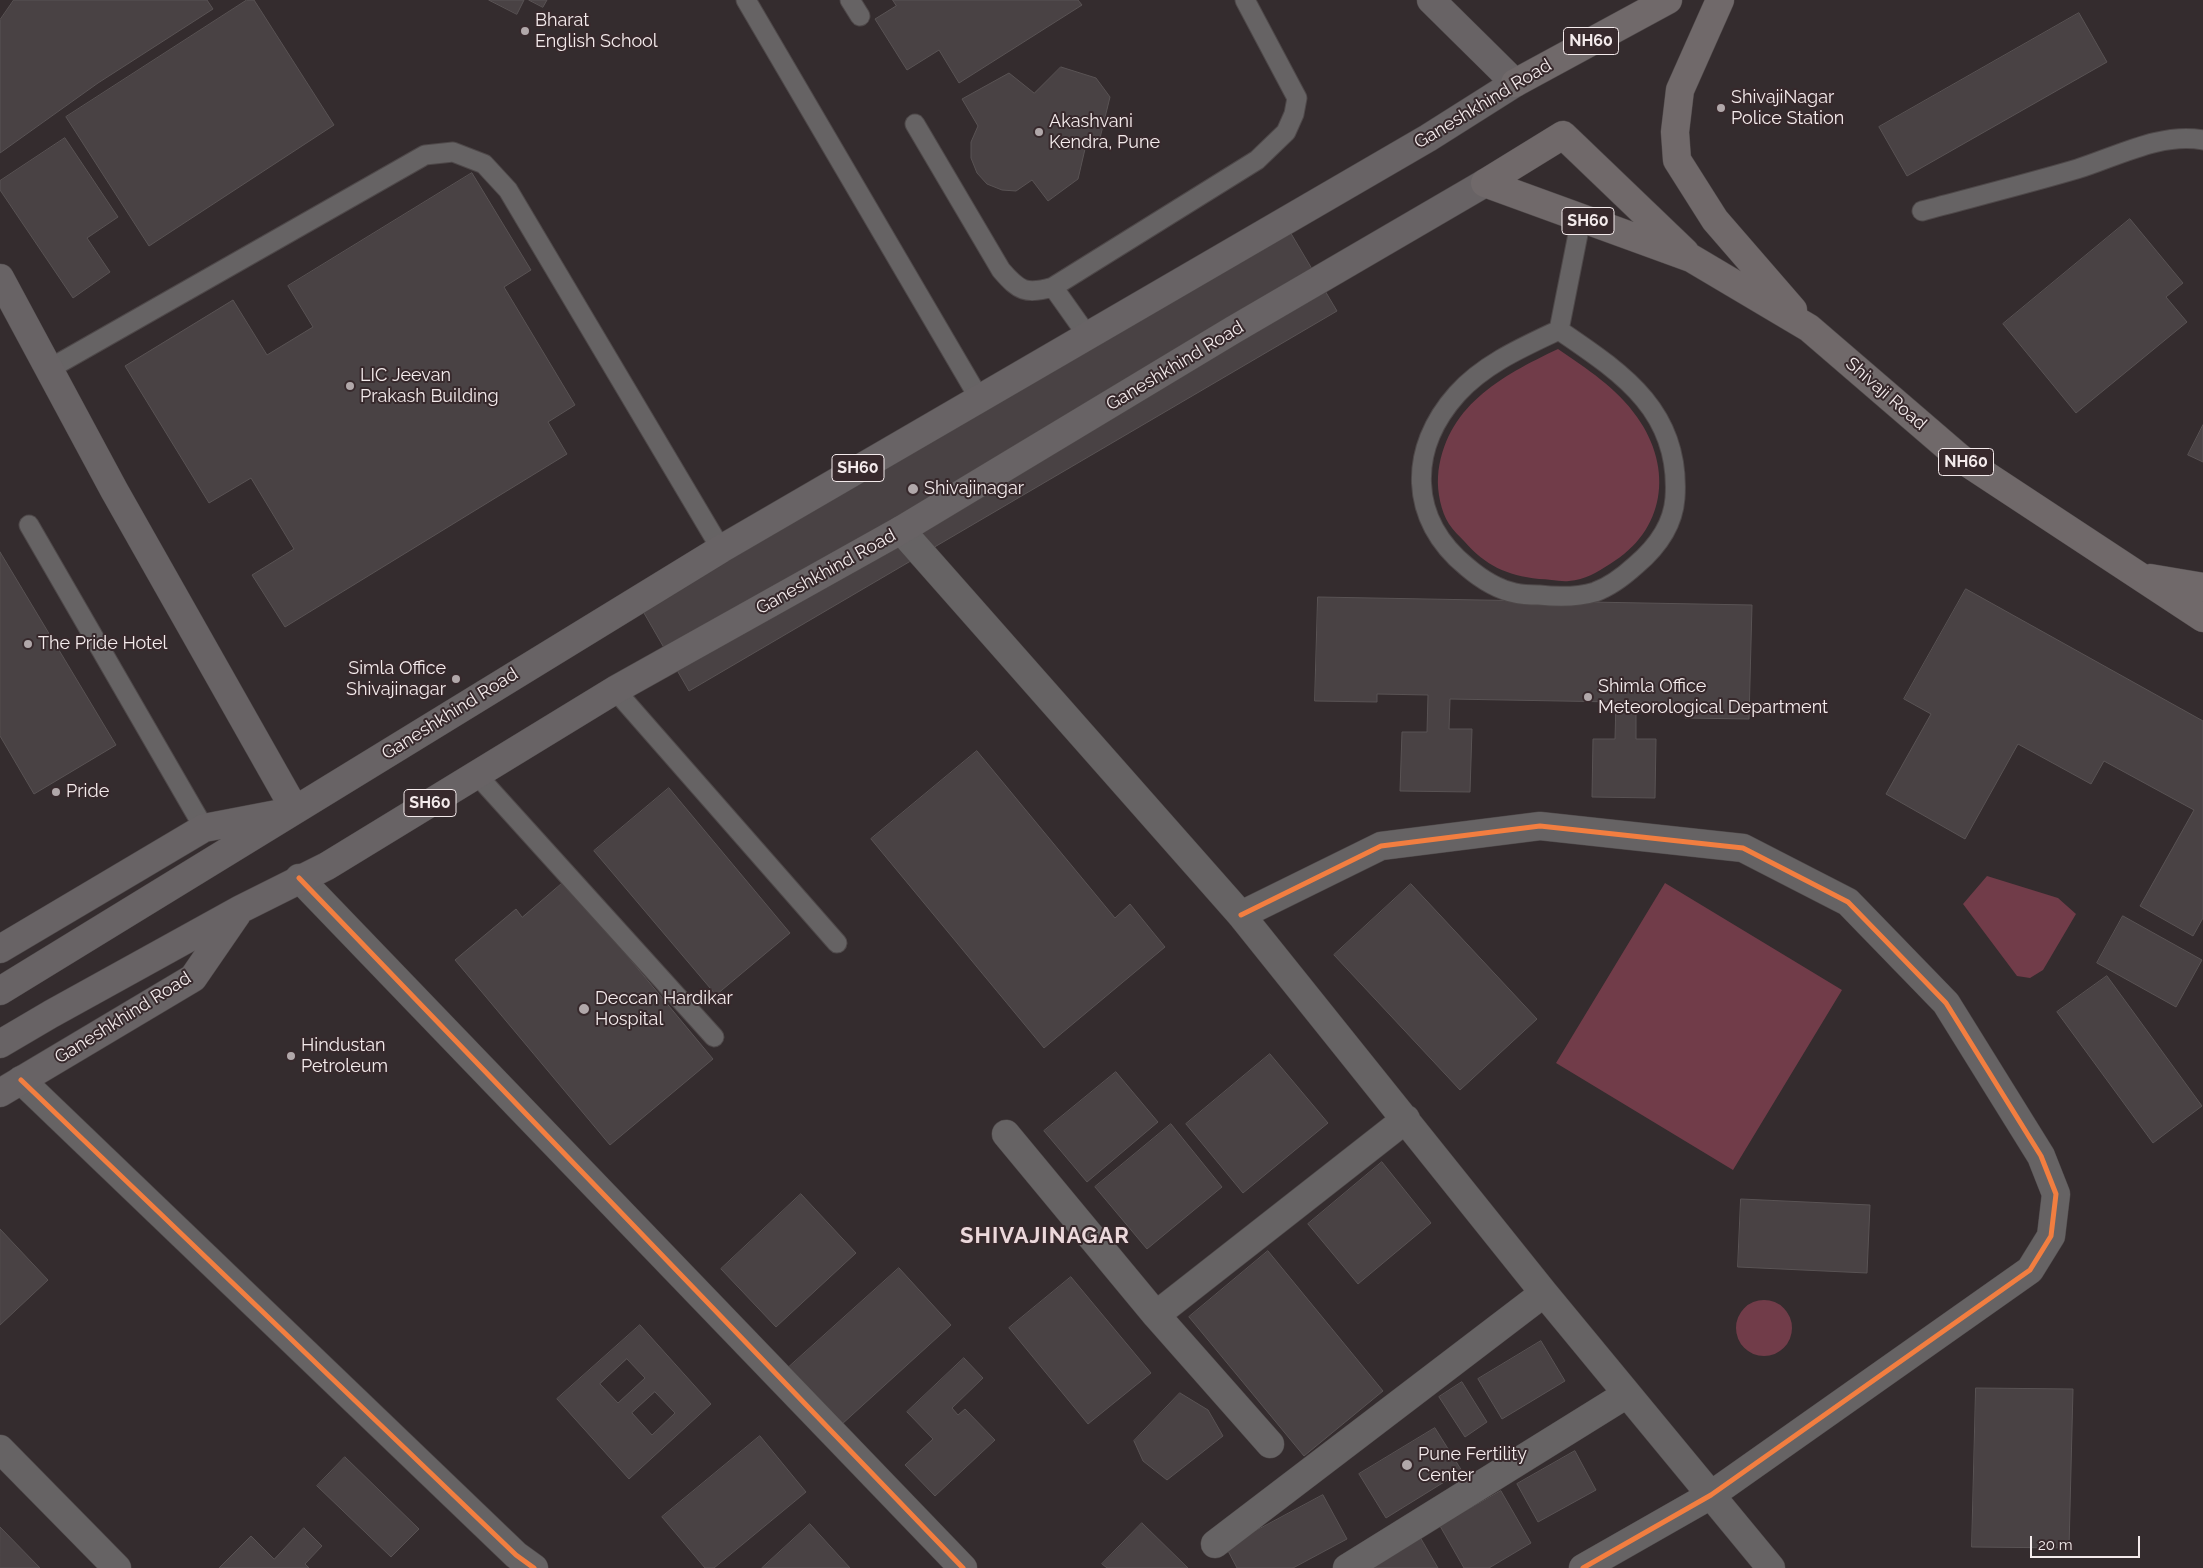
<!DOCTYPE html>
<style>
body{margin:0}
#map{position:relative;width:2203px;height:1568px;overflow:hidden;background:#342c2e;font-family:Raleway,sans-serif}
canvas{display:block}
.scale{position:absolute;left:2030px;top:1536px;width:110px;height:22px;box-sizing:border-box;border:2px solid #f4ebec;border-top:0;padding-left:6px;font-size:15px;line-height:18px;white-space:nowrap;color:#f4ebec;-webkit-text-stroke:4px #37292c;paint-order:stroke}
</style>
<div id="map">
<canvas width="2203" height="1568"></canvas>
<div class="scale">20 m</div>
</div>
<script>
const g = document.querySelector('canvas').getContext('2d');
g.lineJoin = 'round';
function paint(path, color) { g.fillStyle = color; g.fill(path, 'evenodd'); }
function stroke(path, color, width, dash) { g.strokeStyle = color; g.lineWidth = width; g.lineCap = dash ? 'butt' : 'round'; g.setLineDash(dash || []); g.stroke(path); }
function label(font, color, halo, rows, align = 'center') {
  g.font = font + ' Raleway,sans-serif'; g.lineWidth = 4; g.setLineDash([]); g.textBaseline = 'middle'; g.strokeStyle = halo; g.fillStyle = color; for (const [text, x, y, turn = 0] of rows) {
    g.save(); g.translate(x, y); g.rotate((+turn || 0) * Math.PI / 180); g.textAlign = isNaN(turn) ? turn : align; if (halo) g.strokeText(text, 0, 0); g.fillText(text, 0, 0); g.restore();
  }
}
paint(new Path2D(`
 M1558,349C1587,369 1617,388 1637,417C1674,469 1665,531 1610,564C1597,572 1585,580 1569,581C1560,582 1548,579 1539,579C1506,575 1486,566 1464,541C1459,536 1453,530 1449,524C1441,512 1437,491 1438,477C1444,407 1501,376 1558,349Z
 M1987,876L2058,898L2076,914L2043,970L2030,978L2017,976L1963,904Z
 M1665,883L1842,990L1733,1170L1556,1063Z
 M1736 1328a28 28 0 1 1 56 0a28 28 0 1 1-56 0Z`), '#713c49');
const building = new Path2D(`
 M14,0H207L213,9L98,83L0,153V20Z
 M247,0H254L334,125L149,246L66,117Z
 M489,0H524L517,14Z
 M529,0H547L543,7Z
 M893,0H1078L1082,5L959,83L939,50L907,70L875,19L896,6Z
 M2079,13L2107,62L1907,176L1879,127Z
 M1061,67L1096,78L1110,97L1100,138L1085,149L1078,179L1048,201L1032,180L1016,191L1002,190L987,184L977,173L971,158V142L978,126L962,99L1009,73L1034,93Z
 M65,138L118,217L87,238L110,272L73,298L0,190V181Z
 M472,173L531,270L504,287L575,405L548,422L567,454L285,627L252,575L294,549L251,478L209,503L125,366L233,300L267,355L313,327L288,286Z
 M1280,215L1337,311L689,691L633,594Z
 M2130,219L2183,283L2166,297L2187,322L2076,413L2003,324Z
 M2203,425V462L2188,455Z
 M0,552L116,745L34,794L0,736Z
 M1966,589L2203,721V918L2193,936L2140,906L2194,810L2104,761L2091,784L2018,744L1965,839L1886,794L1931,714L1904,699Z
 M1318,597L1752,605L1749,719L1685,718L1686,704L1636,703V739H1656L1655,798L1592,797L1593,739H1615L1616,702L1450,699L1449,729H1472L1470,792L1400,791L1402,732H1427L1428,695L1377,694V702L1315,701Z
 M977,751L1115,918L1130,904L1165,947L1044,1048L871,839Z
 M669,788L790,933L716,995L594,851Z
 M565,881L713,1059L610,1145L455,960L516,909L522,917Z
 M1411,884L1537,1019L1460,1090L1334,955Z
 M2123,916L2202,960L2176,1007L2097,963Z
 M2107,976L2202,1106L2153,1143L2057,1012Z
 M1270,1054L1328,1123L1243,1193L1186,1124Z
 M1116,1072L1158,1122L1087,1182L1044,1131Z
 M1171,1124L1222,1187L1147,1249L1095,1187Z
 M1382,1162L1431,1223L1358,1284L1308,1224Z
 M801,1194L856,1253L776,1327L721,1269Z
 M1741,1199L1870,1205L1867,1273L1738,1267Z
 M0,1229L48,1280L0,1325Z
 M1268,1251L1383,1391L1304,1456L1189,1317Z
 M899,1268L951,1325L841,1425L789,1367Z
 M1071,1277L1151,1373L1088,1424L1009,1328Z
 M640,1325L711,1404L629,1479L557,1399ZM627,1359L645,1378L618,1403L600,1384ZM655,1392L675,1413L652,1435L632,1413Z
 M1541,1341L1565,1381L1502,1419L1478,1379Z
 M964,1358L983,1378L952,1408L958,1415L965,1409L995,1440L935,1496L905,1465L933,1439L907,1412Z
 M1462,1382L1487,1422L1465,1437L1439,1397Z
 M1976,1388L2073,1389L2069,1548L1972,1547Z
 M1180,1393L1208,1410L1223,1436L1167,1480L1143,1461L1134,1441Z
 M1435,1428L1462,1471L1386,1518L1359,1474Z
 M760,1436L806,1492L714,1568H705L662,1517Z
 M1575,1451L1596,1490L1538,1522L1517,1484Z
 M345,1457L419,1529L391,1557L317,1486Z
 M1501,1491L1531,1543L1489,1568H1464L1440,1526Z
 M1323,1495L1347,1539L1293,1568H1237L1226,1547Z
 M1142,1523L1188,1568H1107L1102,1564Z
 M810,1524L850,1568H762Z
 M0,1527L40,1568H0Z
 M304,1528L322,1546L305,1564L309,1568H219L251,1536L274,1559Z
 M1420,1537L1438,1568H1366Z`);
paint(building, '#494244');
stroke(building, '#595354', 1);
const lane = new Path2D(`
 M746,0L979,398
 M850,0L860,16
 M915,124L1001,270C1019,291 1026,295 1053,287L1257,160L1286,132L1294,114L1297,98L1245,0
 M1922,211C1974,197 2026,184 2077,169C2116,157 2161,132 2203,140
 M1053,287L1087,335
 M1559,330C1622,373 1681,411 1675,498C1673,526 1656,548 1636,565C1625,575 1609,587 1595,592C1578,597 1557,597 1539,595C1532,595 1523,595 1515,593C1496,589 1481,579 1467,567C1408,519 1408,449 1457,394C1484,364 1523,347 1559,330Z
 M1559,330L1581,219
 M49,369L425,155L453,152L484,164L508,190L721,549
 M29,525L204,828
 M615,690L837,943
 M477,775L714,1037`);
const street = new Path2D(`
 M901,530L1241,915L1544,1293L1771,1568
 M299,878L963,1568
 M1241,915L1381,846L1540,826L1743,848L1848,902L1946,1003L2041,1156L2056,1194L2051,1236L2030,1270L1711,1495L1583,1568
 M21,1080L516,1555L534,1568
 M1006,1134L1156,1315L1270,1444
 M1156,1315L1406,1119
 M0,1449L117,1568
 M1215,1544L1544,1293
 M1347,1568L1627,1394`);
const primary = new Path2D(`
 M0,278L114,490L295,810
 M0,949L204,828L277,814
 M0,991L721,549L1428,138L1515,83L1431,0
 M0,1044L51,1014L241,909L327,866L615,690L901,530L1233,330L1485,183
 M0,1093L193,978L237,914`);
const highway = new Path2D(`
 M1720,0L1680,90L1675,132L1677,160L1715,220L1793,310
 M1515,83L1668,0
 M1485,183L1691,258L1809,328L1960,458L2203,618
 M1485,183L1563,135L1685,252
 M2150,578L2203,587`);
stroke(lane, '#4e4849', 21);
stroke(street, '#4e4849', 29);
stroke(primary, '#4e4849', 29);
stroke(highway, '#4e4849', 29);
stroke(lane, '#666364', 19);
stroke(street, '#666364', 28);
stroke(primary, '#686365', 28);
stroke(highway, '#70696a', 28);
stroke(new Path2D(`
 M299,878L963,1568
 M1241,915L1381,846L1540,826L1743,848L1848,902L1946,1003L2041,1156L2056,1194L2051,1236L2030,1270L1711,1495L1583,1568
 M21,1080L516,1555L534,1568`), '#f27e40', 5);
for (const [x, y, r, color] of [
 [525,31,5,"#b1a8aa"],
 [1721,108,5,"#b1a8aa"],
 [1039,132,5,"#b1a8aa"],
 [350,386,5,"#b1a8aa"],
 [913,489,6,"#b1a8aa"],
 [28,644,5,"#b1a8aa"],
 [456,679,5,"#b1a8aa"],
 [1588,697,5,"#b1a8aa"],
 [56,792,5,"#b1a8aa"],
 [584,1009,6,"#b1a8aa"],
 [291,1056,5,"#b1a8aa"],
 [1407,1465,6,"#b1a8aa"]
]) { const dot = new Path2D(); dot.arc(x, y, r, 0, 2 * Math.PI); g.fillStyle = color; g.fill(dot); stroke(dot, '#37292c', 2); }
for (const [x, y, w] of [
 [1591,41,55],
 [1588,221,52],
 [1966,462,55],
 [858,468,52],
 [430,803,52]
]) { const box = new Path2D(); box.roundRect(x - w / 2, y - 13.5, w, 27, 4); g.fillStyle = '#37292c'; g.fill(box); stroke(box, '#f4ebec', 1); }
label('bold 16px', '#f4ebec', null, [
 ["NH60",1591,41],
 ["SH60",1588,221],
 ["NH60",1966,462],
 ["SH60",858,468],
 ["SH60",430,803]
]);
label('18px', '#f4ebec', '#37292c', [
 ["Bharat",535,21],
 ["English School",535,42],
 ["ShivajiNagar",1731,98],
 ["Police Station",1731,119],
 ["Akashvani",1049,122],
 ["Kendra, Pune",1049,143],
 ["LIC Jeevan",360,376],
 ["Prakash Building",360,397],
 ["Shivajinagar",924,489],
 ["The Pride Hotel",38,644],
 ["Simla Office",446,669,"right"],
 ["Shivajinagar",446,690,"right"],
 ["Shimla Office",1598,687],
 ["Meteorological Department",1598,708],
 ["Pride",66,792],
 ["Deccan Hardikar",595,999],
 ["Hospital",595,1020],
 ["Hindustan",301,1046],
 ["Petroleum",301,1067],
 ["Pune Fertility",1418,1455],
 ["Center",1418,1476]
], 'left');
label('18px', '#f4ebec', '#37292c', [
 ["Ganeshkhind Road",1483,104,-31],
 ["Ganeshkhind Road",1175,366,-31],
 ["Shivaji Road",1886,394,41],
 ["Ganeshkhind Road",826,572,-29],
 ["Ganeshkhind Road",450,714,-32],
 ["Ganeshkhind Road",123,1018,-32]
]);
g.letterSpacing = '1px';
label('bold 22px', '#ebd8db', '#37292c', [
 ["SHIVAJINAGAR",1045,1236]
]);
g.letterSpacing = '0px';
</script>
